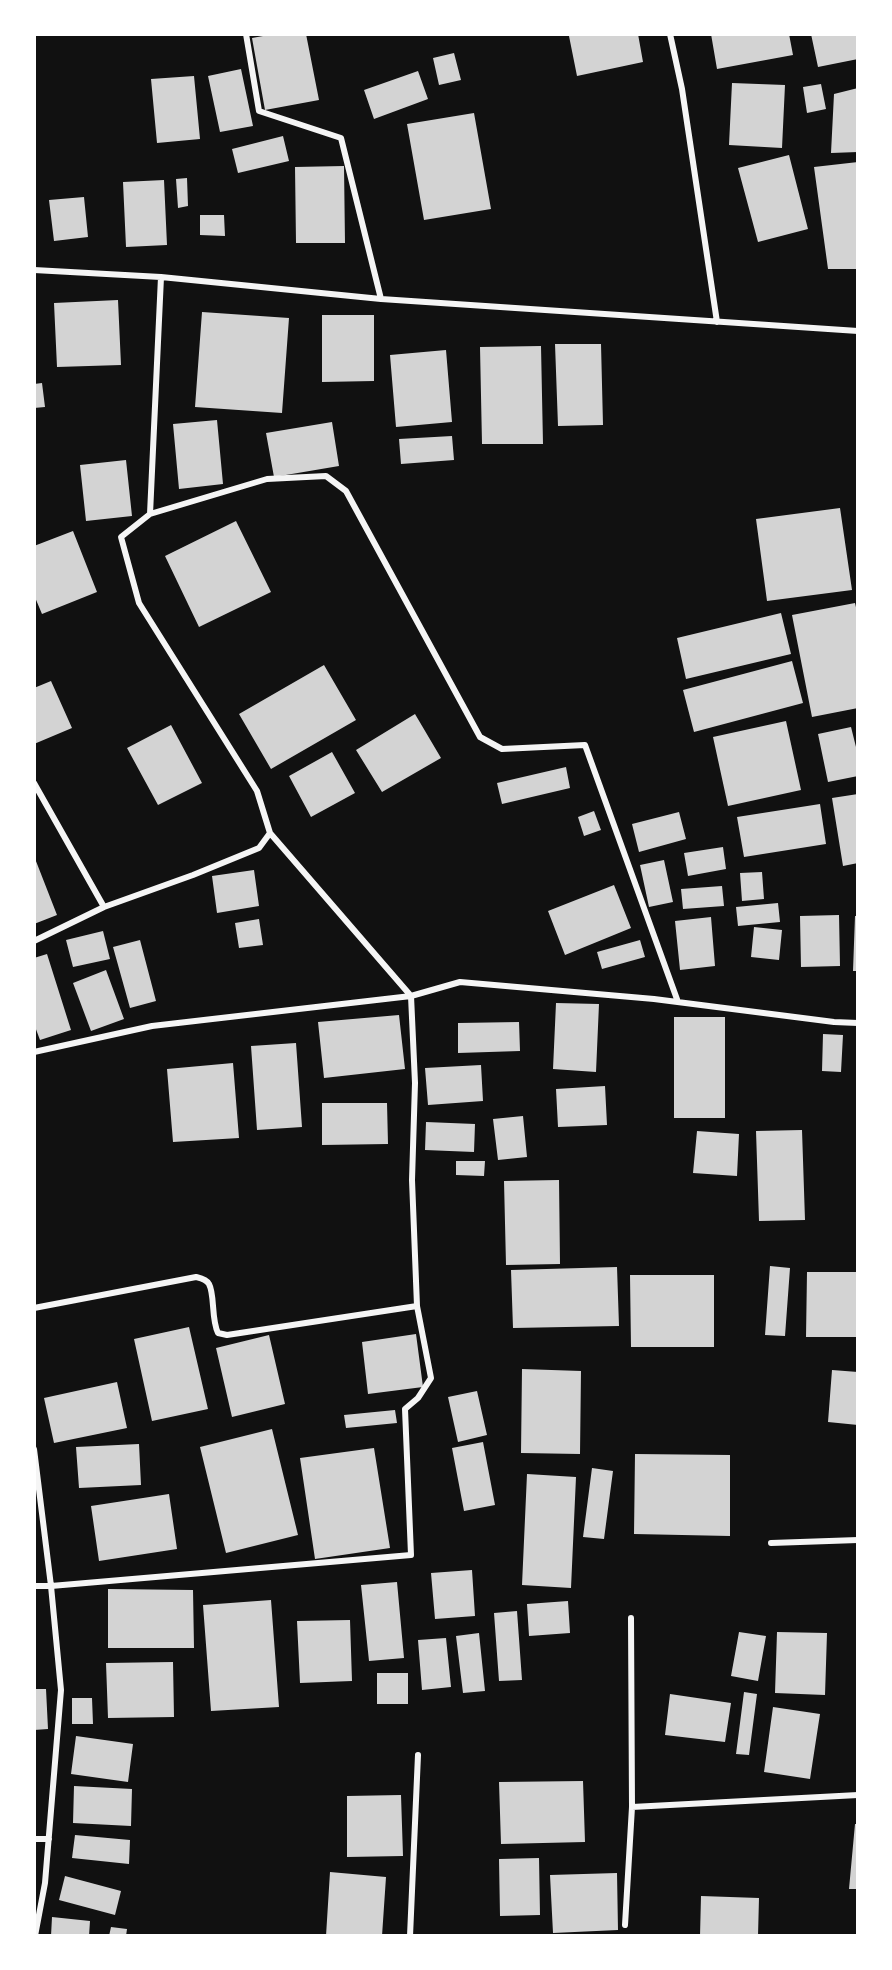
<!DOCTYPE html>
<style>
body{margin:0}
#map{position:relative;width:892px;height:1970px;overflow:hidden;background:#111;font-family:Helvetica,sans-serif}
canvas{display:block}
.frame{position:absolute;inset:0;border:36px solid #fff;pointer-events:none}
</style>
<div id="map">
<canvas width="892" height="1970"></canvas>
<div class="frame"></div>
</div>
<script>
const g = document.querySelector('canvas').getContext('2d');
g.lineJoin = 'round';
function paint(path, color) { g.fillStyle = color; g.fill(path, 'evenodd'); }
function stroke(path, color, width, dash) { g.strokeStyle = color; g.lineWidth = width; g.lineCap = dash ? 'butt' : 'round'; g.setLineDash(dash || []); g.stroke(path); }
paint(new Path2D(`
 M274,34H306L319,100L265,110L252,38Z
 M575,34H638L643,62L577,76L569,36Z
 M711,34H789L793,55L717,69Z
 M811,34H858V59L818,67Z
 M454,53L461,80L439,85L433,58Z
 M241,69L253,126L220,132L208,76Z
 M418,71L428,99L374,119L364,90Z
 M194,76L200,139L157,143L151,79Z
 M732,83L785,85L782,148L729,145Z
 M821,84L826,109L807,113L803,87Z
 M858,88V152L831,153L834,94Z
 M474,113L491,209L424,220L407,124Z
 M283,136L289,161L238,173L232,149Z
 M789,155L808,229L758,242L738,168Z
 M858,162V269H828L814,167Z
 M344,166L345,243H296L295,167Z
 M187,178L188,206L178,208L176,179Z
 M164,180L167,245L126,247L123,182Z
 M84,197L88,237L54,241L49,200Z
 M200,215H224L225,236L200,235Z
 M118,300L121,365L57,367L54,303Z
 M202,312L289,318L282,413L195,407Z
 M322,315H374V381L322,382Z
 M555,344H601L603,425L558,426Z
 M541,346L543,444H482L480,347Z
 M446,350L452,422L396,427L390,355Z
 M42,383L45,407L34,408V384Z
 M217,420L223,484L179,489L173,424Z
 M332,422L339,466L274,477L266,433Z
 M452,436L454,460L401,464L399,439Z
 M126,460L132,516L86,521L80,465Z
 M840,508L852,590L767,601L756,519Z
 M236,521L271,592L199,627L165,556Z
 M73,531L97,592L42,614L34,595V546Z
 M855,603L858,616V708L812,717L792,615Z
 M781,613L791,654L686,679L677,638Z
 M792,661L803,703L694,732L683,690Z
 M324,665L356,720L271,769L239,714Z
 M51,681L72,728L34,744V688Z
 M415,714L441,758L382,792L356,750Z
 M786,721L801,790L728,806L713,737Z
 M171,725L202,783L158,805L127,748Z
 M851,727L858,755V776L828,782L818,734Z
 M332,752L355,793L311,817L289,776Z
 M566,767L570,788L502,804L497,783Z
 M858,794V863L843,866L832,798Z
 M820,804L826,844L744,857L737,817Z
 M594,811L601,830L584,836L578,817Z
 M679,812L686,839L639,852L632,824Z
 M723,847L726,869L688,876L684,853Z
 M34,856L57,915L34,924Z
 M664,860L673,902L649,907L640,865Z
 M254,870L259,906L217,913L212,876Z
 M762,872L764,899L742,901L740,873Z
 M614,885L631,928L565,955L548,911Z
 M722,886L724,906L683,909L681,889Z
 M778,903L780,922L738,926L736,907Z
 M839,915L840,966L801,967L800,916Z
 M855,916H858V971H853Z
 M711,917L715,966L680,970L675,921Z
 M259,919L263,945L239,948L235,923Z
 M754,927L782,930L779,960L751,957Z
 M103,931L110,959L73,967L66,940Z
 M140,940L156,1001L130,1008L113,947Z
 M640,940L645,957L602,969L597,952Z
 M47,954L71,1030L40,1040L34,1024V958Z
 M106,970L124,1019L91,1031L73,983Z
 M556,1003L599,1004L596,1072L553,1069Z
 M399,1015L405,1069L324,1078L318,1022Z
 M674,1017H725V1118H674Z
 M519,1022L520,1051L458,1053V1023Z
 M823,1034L843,1035L841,1072L822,1071Z
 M296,1043L302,1127L257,1130L251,1046Z
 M233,1063L239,1138L173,1142L167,1069Z
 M481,1065L483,1101L428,1105L425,1068Z
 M605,1086L607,1125L558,1127L556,1089Z
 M322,1103H387L388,1144L322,1145Z
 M523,1116L527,1157L498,1160L493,1119Z
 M426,1122L475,1124L474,1152L425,1150Z
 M802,1130L805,1220L759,1221L756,1131Z
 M697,1131L739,1134L737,1176L693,1173Z
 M456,1161H485L484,1176L456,1175Z
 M559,1180L560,1264L506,1265L504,1181Z
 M770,1266L790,1268L785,1336L765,1335Z
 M617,1267L619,1326L513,1328L511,1270Z
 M807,1272H858V1337H806Z
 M630,1275H714V1347H631Z
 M189,1327L208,1409L152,1421L134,1339Z
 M416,1334L423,1387L368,1394L362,1342Z
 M269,1335L285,1404L232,1417L216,1348Z
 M522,1369L581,1371L580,1454L521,1453Z
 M832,1370L858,1372V1425L828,1422Z
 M117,1382L127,1428L54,1443L44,1398Z
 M477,1391L487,1435L458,1442L448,1397Z
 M395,1410L397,1423L346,1428L344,1415Z
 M272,1429L298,1535L226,1553L200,1447Z
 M483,1442L495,1505L464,1511L452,1448Z
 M139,1444L141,1485L79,1488L76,1447Z
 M374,1448L390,1548L315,1559L300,1458Z
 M635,1454L730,1455V1536L634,1534Z
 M592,1468L613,1471L604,1539L583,1537Z
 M527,1474L576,1477L571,1588L522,1585Z
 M169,1494L177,1549L99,1561L91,1506Z
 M472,1570L475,1616L435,1619L431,1573Z
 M397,1582L404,1658L369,1661L361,1585Z
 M108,1589L193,1590L194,1648H108Z
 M271,1600L279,1707L211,1711L203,1605Z
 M568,1601L570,1633L529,1636L527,1604Z
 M517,1611L522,1680L499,1681L494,1613Z
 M350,1620L352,1681L300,1683L297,1621Z
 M739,1632L766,1636L758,1681L731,1676Z
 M777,1632L827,1633L825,1695L775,1693Z
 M479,1633L485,1691L463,1693L456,1636Z
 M446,1638L451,1687L422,1690L418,1640Z
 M173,1662L174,1717L108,1718L106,1663Z
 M377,1673H408V1704H377Z
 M34,1689H46L48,1729L34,1730Z
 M744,1692L757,1694L749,1755L736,1754Z
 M670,1694L731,1703L725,1742L665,1735Z
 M72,1698H92L93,1724H72Z
 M773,1707L820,1714L810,1779L764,1772Z
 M76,1736L133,1744L128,1782L71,1774Z
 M583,1781L585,1842L501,1844L499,1782Z
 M74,1786L132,1789L131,1826L73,1823Z
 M401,1795L403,1856L347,1857V1796Z
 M855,1824H858V1889H849Z
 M75,1835L130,1840L129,1864L72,1858Z
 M539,1858L540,1915L500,1916L499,1859Z
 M330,1872L386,1877L382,1936H326Z
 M617,1873L618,1930L553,1933L550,1875Z
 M65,1876L121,1891L115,1915L59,1900Z
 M701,1896L759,1898L758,1936H700Z
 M52,1917L90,1921L89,1936H51Z
 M111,1927L127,1929L126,1936H109Z`), '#d3d3d3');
stroke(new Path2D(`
 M246,34L259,111L341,138L381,299
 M670,34L682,89L717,322
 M34,270L161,277L381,299L858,331
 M150,514L267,479L326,476L346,491L480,737L502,749L585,745L678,1002
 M34,783L104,907
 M34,941L104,907L193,875L259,848L270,833
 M34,1052L152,1026L411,996L460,982L654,999L834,1022L858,1023
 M34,1308L196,1277C200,1278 206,1279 209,1284C215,1295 211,1319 218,1333L227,1335L417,1306
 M34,1449L51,1586L61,1690L45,1883L35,1936
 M771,1543L858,1540
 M34,1586H51L411,1555L405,1409L418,1398L431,1378L417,1306L412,1180L415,1083L411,996L270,833L257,791L139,603L121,537L150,514L161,277
 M632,1807L858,1795
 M34,1839H49
 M625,1925L632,1807L631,1618
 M410,1936L418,1755`), '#f5f5f5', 6);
</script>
